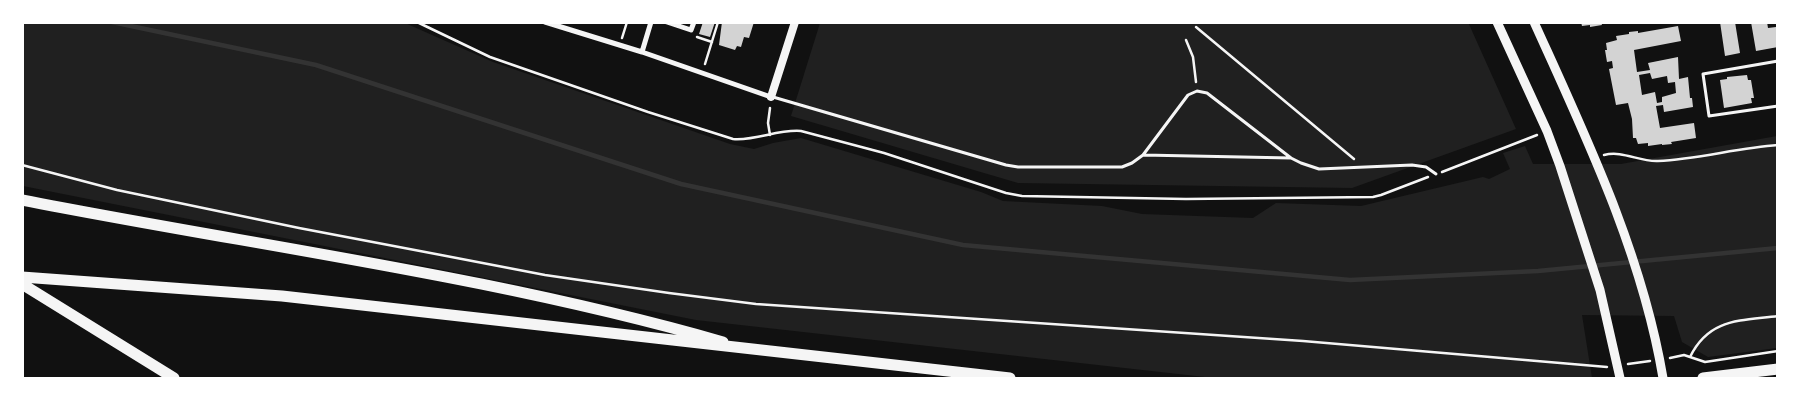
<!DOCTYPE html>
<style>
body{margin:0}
#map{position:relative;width:1800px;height:401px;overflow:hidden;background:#111;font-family:"Open Sans",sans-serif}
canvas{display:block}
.frame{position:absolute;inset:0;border:24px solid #fff;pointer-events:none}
</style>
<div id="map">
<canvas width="1800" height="401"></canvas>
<div class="frame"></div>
</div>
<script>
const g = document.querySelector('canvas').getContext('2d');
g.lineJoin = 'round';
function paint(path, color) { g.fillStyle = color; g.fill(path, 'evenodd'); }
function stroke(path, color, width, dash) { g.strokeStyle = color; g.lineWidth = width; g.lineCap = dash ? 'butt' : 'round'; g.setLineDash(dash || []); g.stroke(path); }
paint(new Path2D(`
 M1468,22L1516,129L1352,188L1018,183L791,116L820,23Z
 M22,23H405L493,62L730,144L754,149L773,143L801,138L981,192L1003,201L1102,206L1142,214L1253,218L1276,203L1361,206L1483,177L1489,179L1510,169L1503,153L1525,146L1533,164H1621L1777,136V348L1708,357L1682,342L1674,316L1582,315L1592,378H1214L696,320L23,186Z`), '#202020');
stroke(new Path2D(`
 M112,22L316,65L681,184L963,245L1350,280L1538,271L1778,248`), '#333', 4.5);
paint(new Path2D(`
 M703,22H715L710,37L699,34Z
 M722,22H754L749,38L744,37L741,47L737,46L735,50L719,45Z
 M1581,22H1601L1602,25L1590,27V25L1582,26Z
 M1720,22H1735L1740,53L1725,56Z
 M1751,22H1767L1768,28L1776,27L1778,47L1756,51Z
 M1678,26L1681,41L1634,50L1637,72L1650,70L1648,63L1678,57L1679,79L1688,77L1690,98H1692L1693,107L1664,112L1663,105L1656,106L1660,128L1694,123L1696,138L1671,142L1672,144L1662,145V144L1648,146V143L1638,144L1636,138H1633L1632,119L1628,103L1616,105L1609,69L1613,68L1612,61L1607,62L1605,50H1607L1606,43L1617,40L1616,36L1629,34V32L1638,31V33ZM1650,73L1652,79L1667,76L1668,83L1675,82L1676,93L1662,97V102L1657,103L1655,92L1642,95L1639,75Z
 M1747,75L1748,80H1751L1754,98H1751L1752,103L1724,108L1720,80L1727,79V77Z`), '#d3d3d3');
stroke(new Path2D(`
 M417,22L490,57L648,112L733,139C756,141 778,129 801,131L884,153L1006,193L1022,196L1186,199L1373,197L1381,195L1428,177
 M1196,27L1354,159
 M697,37L712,42
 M622,38L627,22
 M1186,40L1193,57L1196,82
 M705,64L718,22
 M770,135L768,123L770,108
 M1604,155C1623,150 1639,162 1658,161C1698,159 1737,148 1778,145
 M22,165L117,190L299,228L441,255L545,275L669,293L756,304L1303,341L1607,367
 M1442,172L1537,135
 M1690,357C1709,318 1740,321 1778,316
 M1670,358L1684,355L1705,362L1778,351
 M1628,364L1650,361`), '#f5f5f5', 2.5);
stroke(new Path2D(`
 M1778,61L1703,74L1709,116L1778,106
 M773,97L1006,165L1018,167H1122L1132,163L1143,155L1291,158L1207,93L1197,91L1188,95L1143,155
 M1291,158L1301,163L1319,169L1412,165L1426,167L1436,174`), '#f5f5f5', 3);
stroke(new Path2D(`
 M545,22L642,52L771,97
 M667,22L691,30L694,22
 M642,52L651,22`), '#f5f5f5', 5);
stroke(new Path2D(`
 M771,97L795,22`), '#f5f5f5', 8);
stroke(new Path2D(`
 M1497,22L1547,131L1560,166L1600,290L1620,378
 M1534,22C1586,137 1642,253 1663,378`), '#f5f5f5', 9);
stroke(new Path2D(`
 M22,200C256,246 493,276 723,342
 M22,277L282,296L1010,378
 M22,284L174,378
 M1703,378L1778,369`), '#f5f5f5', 11);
</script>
